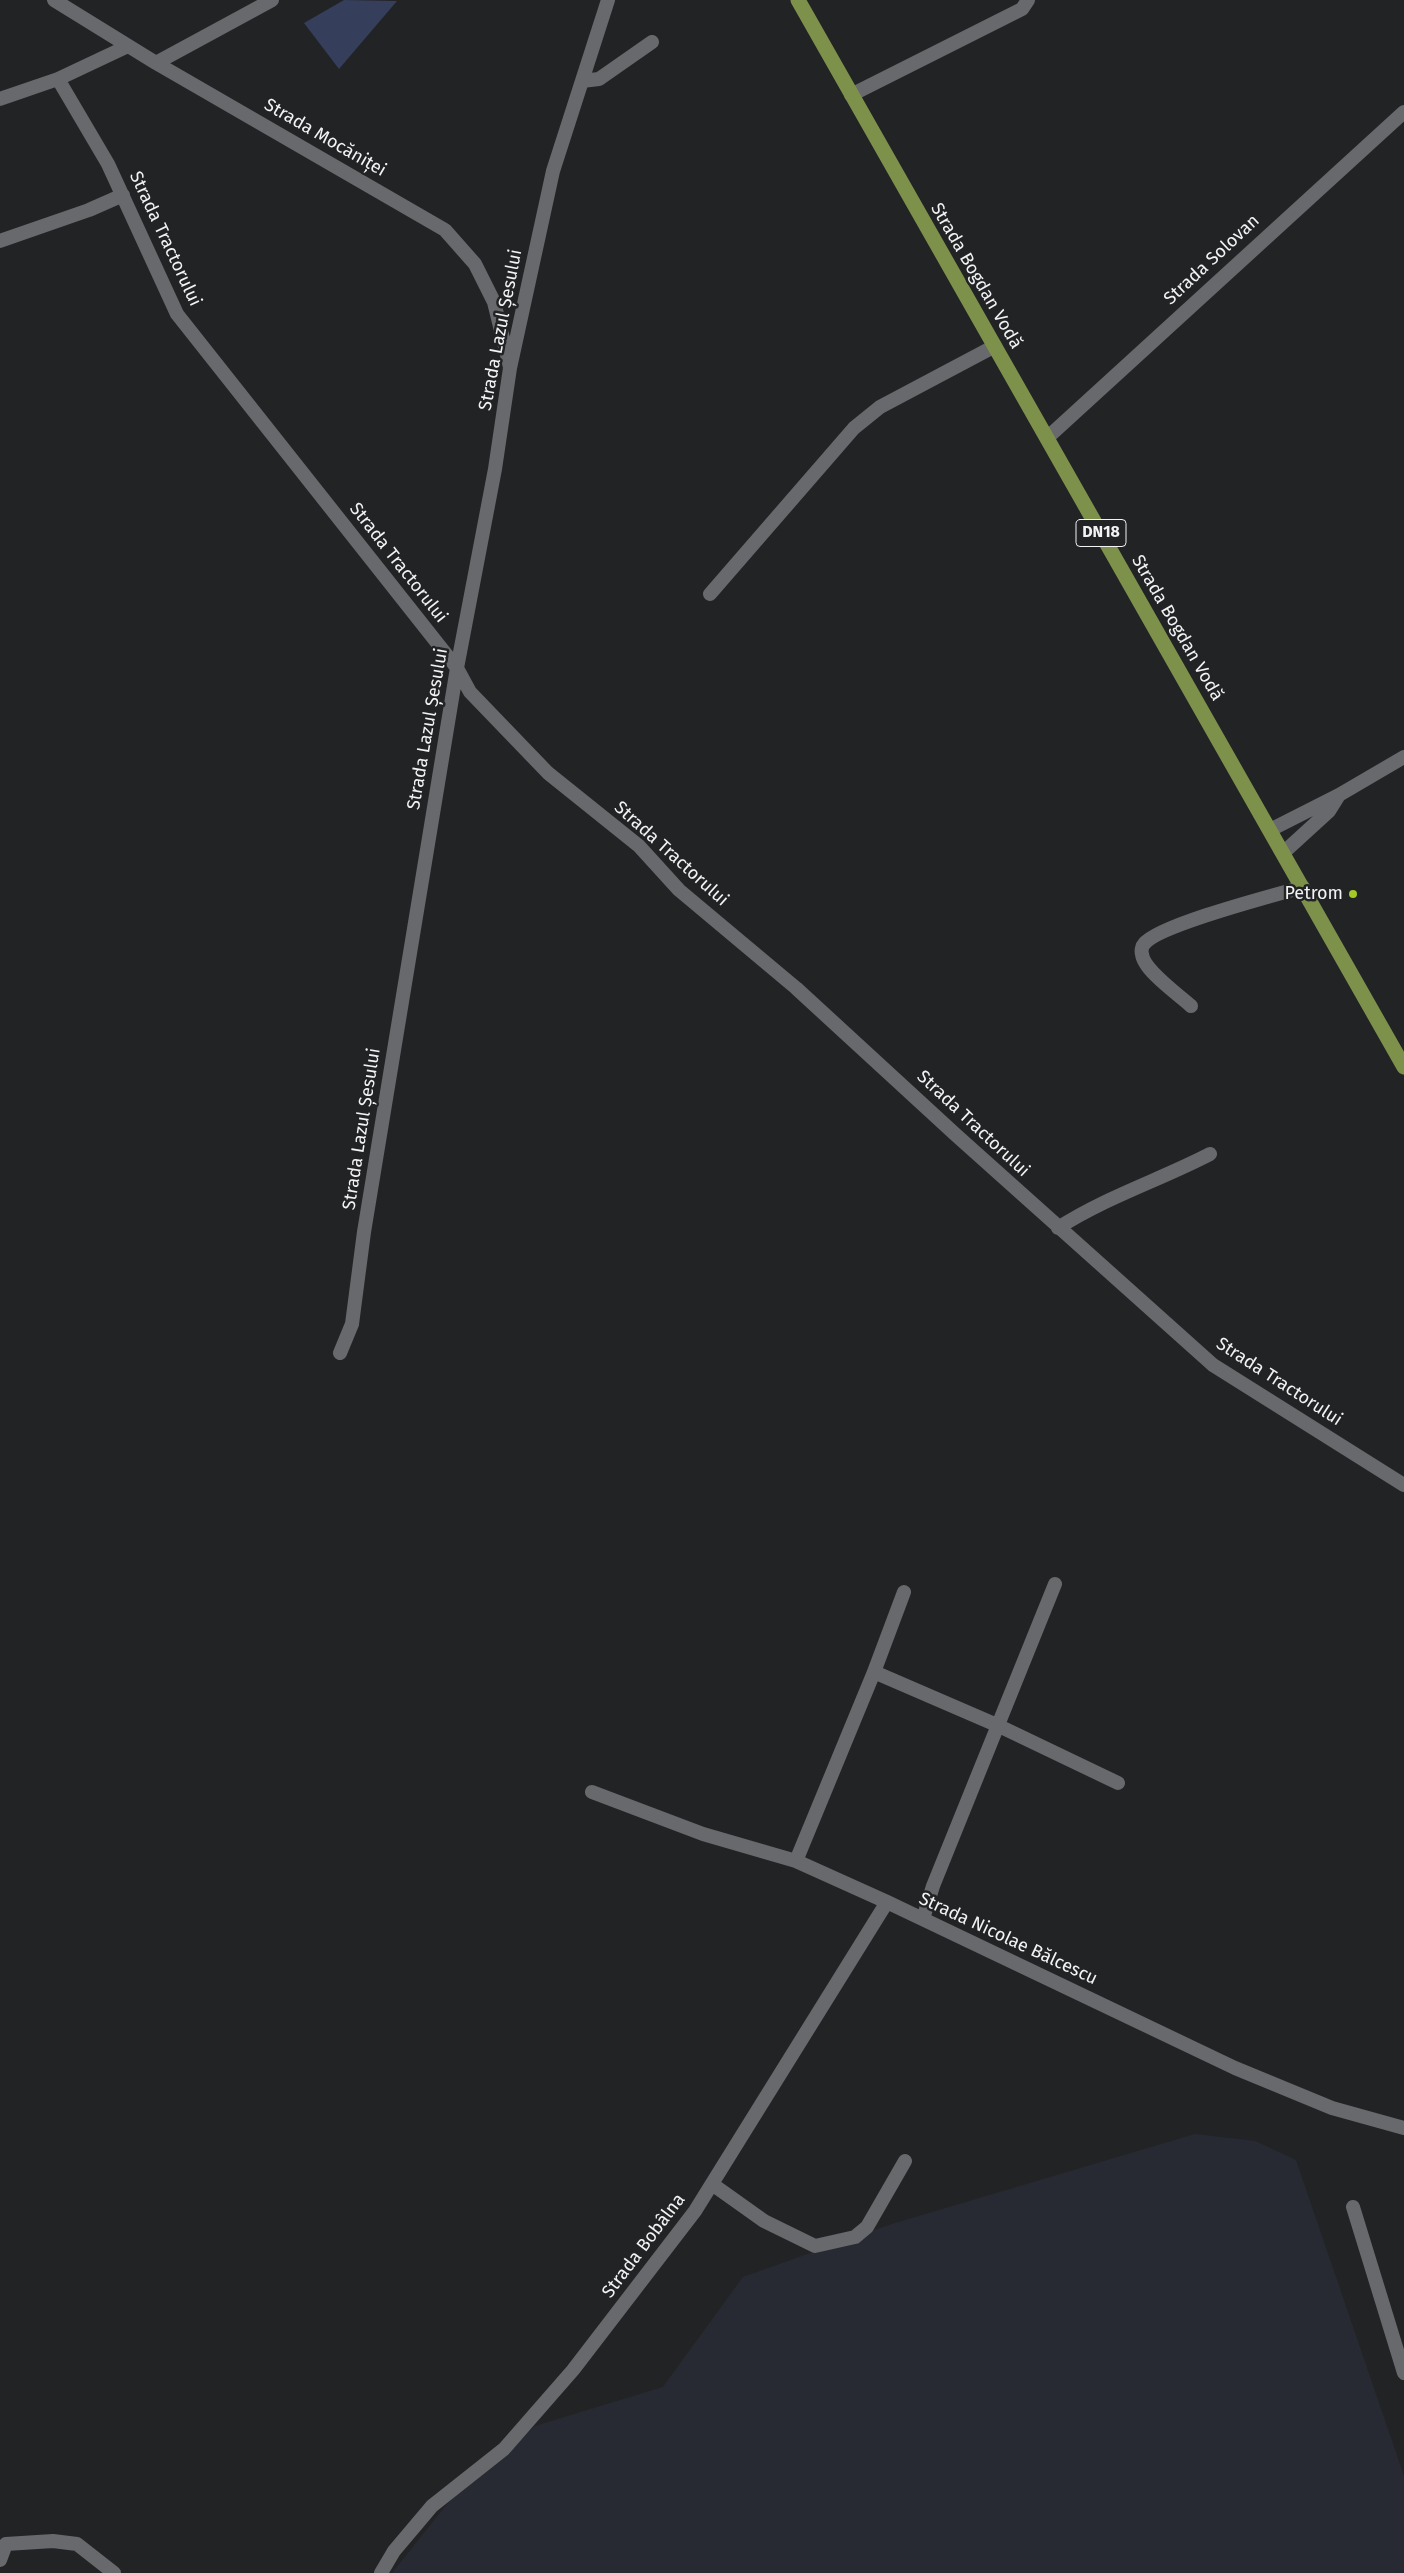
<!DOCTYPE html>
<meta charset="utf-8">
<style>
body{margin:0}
canvas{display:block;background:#222325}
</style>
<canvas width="1404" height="2573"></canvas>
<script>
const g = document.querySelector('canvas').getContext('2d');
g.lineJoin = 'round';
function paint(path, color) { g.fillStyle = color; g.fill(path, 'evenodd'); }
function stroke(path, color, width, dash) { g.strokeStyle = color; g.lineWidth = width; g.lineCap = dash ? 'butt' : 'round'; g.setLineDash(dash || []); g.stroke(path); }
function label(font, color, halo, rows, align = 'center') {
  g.font = font + ' "Fira Sans",sans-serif'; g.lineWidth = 5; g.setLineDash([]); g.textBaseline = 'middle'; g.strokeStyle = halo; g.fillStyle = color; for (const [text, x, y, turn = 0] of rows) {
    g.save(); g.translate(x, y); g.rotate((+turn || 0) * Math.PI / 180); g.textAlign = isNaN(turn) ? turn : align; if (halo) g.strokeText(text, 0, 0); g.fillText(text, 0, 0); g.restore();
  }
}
paint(new Path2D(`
 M1195,2134L1255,2141L1296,2160L1404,2476V2573H392L452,2498L535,2426L663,2387L743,2277L892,2224Z`), '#272a32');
paint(new Path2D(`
 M344,0L397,1L339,69L304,23Z`), '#353e5a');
stroke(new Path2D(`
 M54,0L156,63L445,230L475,264L494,302L510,367
 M156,63L272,0
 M58,79L108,164L177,314L457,668L470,692L548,773L639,846L679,890L796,988L956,1135L1213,1365L1404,1485
 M582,81L599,79L652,42
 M851,95L1022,9L1028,0
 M0,99L58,79L128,46
 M0,241L89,210L123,195
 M1047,438L1404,112
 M710,594L854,428L880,407L995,346
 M1270,830L1339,795L1404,757
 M1283,853L1329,811L1339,795
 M1191,1006C1179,995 1143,970 1142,954C1141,951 1142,946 1144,944C1158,925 1275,895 1303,887
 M1058,1228C1106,1197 1160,1180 1210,1154
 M340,1353L352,1324L364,1232L457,668L495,469L510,368L553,171L608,0
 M874,1672L904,1592
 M592,1792L703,1834L796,1861L887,1902L1235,2068L1332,2108L1404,2128
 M796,1861L874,1672L999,1726L1118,1783
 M923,1919L933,1886L1055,1584
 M712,2184L764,2221L815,2246L855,2237L867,2227L905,2161
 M1353,2207L1404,2373
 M0,2560L6,2544L53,2541L77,2544L114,2573
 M381,2573L394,2551L432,2506L504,2449L573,2370L695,2211L887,1902`), '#68696c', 14);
stroke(new Path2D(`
 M798,0L1404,1067`), '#7e914a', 15);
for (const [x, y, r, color] of [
 [1353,894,5,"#a2c928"]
]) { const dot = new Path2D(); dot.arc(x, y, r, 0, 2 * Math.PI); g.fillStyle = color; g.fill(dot); stroke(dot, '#222325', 2); }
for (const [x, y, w] of [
 [1101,533,50]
]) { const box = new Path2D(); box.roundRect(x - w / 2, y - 13.5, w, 27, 4); g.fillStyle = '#222325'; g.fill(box); stroke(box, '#f3f3f5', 1); }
label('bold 16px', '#f3f3f5', null, [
 ["DN18",1101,533]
]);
label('18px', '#f3f3f5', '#222325', [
 ["Strada Mocăniței",325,138,30],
 ["Strada Tractorului",165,239,65],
 ["Strada Solovan",1212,260,-43],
 ["Strada Bogdan Vodă",976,276,60],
 ["Strada Lazul Șesului",501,330,-79],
 ["Strada Tractorului",398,563,52],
 ["Strada Bogdan Vodă",1177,628,60],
 ["Strada Lazul Șesului",428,729,-80],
 ["Strada Tractorului",671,854,42],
 ["Strada Tractorului",973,1124,43],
 ["Strada Lazul Șesului",362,1129,-81],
 ["Strada Tractorului",1279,1382,33],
 ["Strada Nicolae Bălcescu",1008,1939,25],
 ["Strada Bobâlna",644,2246,-53]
]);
label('18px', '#f3f3f5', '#222325', [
 ["Petrom",1343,894]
], 'right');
</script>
